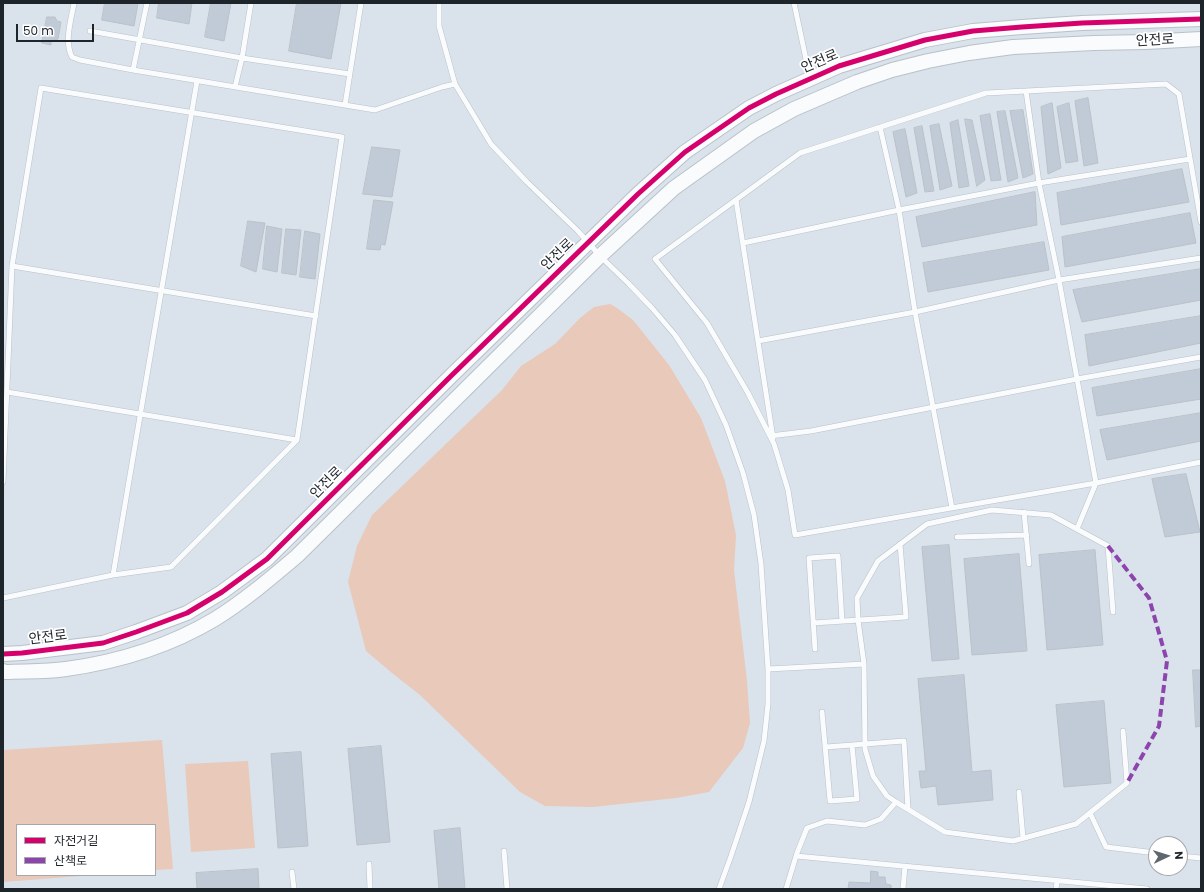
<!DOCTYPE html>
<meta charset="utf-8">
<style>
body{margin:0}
#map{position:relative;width:1204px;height:892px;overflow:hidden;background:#dae3eb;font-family:Poppins,"Noto Sans KR",sans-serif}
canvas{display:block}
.frame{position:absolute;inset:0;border:4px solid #1d242a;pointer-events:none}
.legend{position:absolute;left:16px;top:824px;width:140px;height:52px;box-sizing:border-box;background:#fff;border:1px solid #a5a7aa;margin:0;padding:5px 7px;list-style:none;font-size:12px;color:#1d242a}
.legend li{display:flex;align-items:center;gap:8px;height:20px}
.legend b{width:20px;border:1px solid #a5a7aa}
.north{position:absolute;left:1148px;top:836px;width:40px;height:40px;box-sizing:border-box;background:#fff;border:1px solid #a5a7aa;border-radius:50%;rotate:86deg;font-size:11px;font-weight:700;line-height:16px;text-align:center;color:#1d242a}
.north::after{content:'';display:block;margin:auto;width:14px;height:18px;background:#5f676e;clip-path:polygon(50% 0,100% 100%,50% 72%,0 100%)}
.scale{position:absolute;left:16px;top:24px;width:78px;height:18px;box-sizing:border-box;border:2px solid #1d242a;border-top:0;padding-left:5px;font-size:12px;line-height:14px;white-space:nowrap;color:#1d242a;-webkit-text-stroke:3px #fff;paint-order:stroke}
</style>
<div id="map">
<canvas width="1204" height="892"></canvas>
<div class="frame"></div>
<ul class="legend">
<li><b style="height:5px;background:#d6006c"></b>자전거길</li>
<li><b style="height:5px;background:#8e44ad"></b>산책로</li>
</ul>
<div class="north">N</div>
<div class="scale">50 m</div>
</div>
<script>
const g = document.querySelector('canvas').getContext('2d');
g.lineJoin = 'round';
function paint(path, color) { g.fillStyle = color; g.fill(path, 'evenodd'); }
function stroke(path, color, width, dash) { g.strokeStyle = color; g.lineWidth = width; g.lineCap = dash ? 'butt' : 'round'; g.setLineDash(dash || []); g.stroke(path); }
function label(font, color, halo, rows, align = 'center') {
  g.font = font + ' Poppins,"Noto Sans KR",sans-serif'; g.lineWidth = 3.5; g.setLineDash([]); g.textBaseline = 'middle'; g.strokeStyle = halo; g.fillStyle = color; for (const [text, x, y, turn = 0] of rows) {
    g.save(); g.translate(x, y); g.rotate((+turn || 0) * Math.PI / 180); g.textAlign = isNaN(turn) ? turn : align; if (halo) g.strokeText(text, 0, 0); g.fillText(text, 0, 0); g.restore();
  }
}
paint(new Path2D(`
 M610,304L617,308L633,320L669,365L701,418L725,481L736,535L734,570L747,681L750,723L743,748L709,792L676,798L593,807L545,806L520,792L420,695L392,673L366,651L348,582L357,546L372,515L502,390L521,366L555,344L580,318L594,307Z
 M162,740L173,869L155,870V825H17V875H94L3,882V750Z
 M248,761L255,848L191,852L185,764Z`), '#e8c9ba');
const building = new Path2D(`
 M105,3H138L134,26L102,20Z
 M159,3H192L189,24L157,18Z
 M211,3H231L224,41L205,37Z
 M297,3H341L331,59L289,51Z
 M47,17H55L57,21L61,22L58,39L51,41V45L42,43Z
 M1088,98L1098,163L1084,166L1075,101Z
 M1052,103L1061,168L1048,174L1041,107Z
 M1069,103L1078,161L1066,163L1057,107Z
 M1023,110L1033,174L1023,178L1010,111Z
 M1005,111L1018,178L1008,182L997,112Z
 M990,114L1001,180L991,181L980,116Z
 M965,119L972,120L985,180L977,186Z
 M958,120L969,186L959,188L950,123Z
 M939,124L952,186L940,190L930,126Z
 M922,126L934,191L925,192L914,128Z
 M905,129L917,193L906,197L893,132Z
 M372,147L400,150L392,197L363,194Z
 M1182,169L1189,202L1061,225L1057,193Z
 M1035,192L1037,225L922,247L916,217Z
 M374,200L393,202L385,245L381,244L380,250L367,249Z
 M1190,213L1196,243L1065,267L1062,237Z
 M248,221L265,223L256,272L241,266Z
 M267,226L282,229L277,272L263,269Z
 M286,229L301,230L296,275L282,273Z
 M305,231L320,234L315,279L300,277Z
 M1044,242L1049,270L928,292L923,263Z
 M1201,269V300L1082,322L1073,290Z
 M1201,316V343L1089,366L1085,335Z
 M1201,369V399L1097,416L1092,388Z
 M1201,413V441L1107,460L1100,430Z
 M1186,474L1200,532L1165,537L1152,479Z
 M949,545L959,659L932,661L922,547Z
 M1095,550L1103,645L1047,650L1039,555Z
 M1019,554L1027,651L972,655L964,559Z
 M1193,670H1201V726L1196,727Z
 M964,675L972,772L991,770L993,800L938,805L936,786L921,788L919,771H926L918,679Z
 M1104,701L1111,783L1064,787L1056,705Z
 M381,746L390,842L357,845L348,749Z
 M301,752L308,846L278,848L271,754Z
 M460,828L465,889H439L434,831Z
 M258,869L259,889H197L196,873Z
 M871,871L878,872V877H885L886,884L891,885V889H848L849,882L870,883Z`);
paint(building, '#c0cbd7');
stroke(building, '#bac1c8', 1);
const lane = new Path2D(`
 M74,3C71,21 64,41 72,57L80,60L133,70L375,110L442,87L455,84
 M439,3V26L455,84L491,144L527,182L578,231L600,256L628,283L652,308L675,335L705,380L726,425L743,473L754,515L761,564L768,669V704L764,741L749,802L731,856L719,889
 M794,3L810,78
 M90,31L242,58L350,74
 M133,70L147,3
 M235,87L242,58L251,3
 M1026,91L1039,183L1059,280L1096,483L1077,529
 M345,105L361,3
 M880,127L899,210L915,312L952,508
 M736,200L773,438
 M1201,222L1179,94L1166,84L986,93L800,153L655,259L707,323L748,393L770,436L774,444L788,490L795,535L1096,483L1201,462
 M743,243L899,210L1039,183L1190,159
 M12,266L316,316
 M758,341L915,312L1059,280L1201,258
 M7,392L297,440
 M770,436L811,431L1077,379L1201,357
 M3,482L12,266L41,88L342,137L297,440L171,567L113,575L3,598
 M1024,512L1029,564
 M957,537L1027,535
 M113,575L197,81
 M1113,612L1108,546L1051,515L992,510L927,524L878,561L857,598L858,620L864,664L865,749L873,776L887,796L896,802L945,832L1013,841L1076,824L1127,783L1123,731
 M813,623L906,617L900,544
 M815,649L809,558L838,556L842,621
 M768,669L864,664
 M822,712L830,801L857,799L852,745
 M826,747L904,741L908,809
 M1019,792L1023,838
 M1090,813L1106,847L1156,853
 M504,851L507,889
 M796,856L1147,889
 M1180,856L1201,858
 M369,864L370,889
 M292,872L294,889
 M786,889L797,853L807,828L827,821L865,825L881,819L896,802
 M903,889L905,866
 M1056,889L1057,881`);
const secondary = new Path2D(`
 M3,654L22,653L103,643L136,632L187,613L222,592L267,559L451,376L638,194L685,152L749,108L776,94L839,66L925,40L973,31L1022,27L1082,23L1201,19
 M3,671L5,672C25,671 46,672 66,669C117,662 170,646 215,619C244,601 271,578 297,556L600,256L674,188L754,131L794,109L857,82L892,70L928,61L969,53L1013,47L1094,43L1146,42L1201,39`);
stroke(lane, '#b9c1c8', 6);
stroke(secondary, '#b9c1c8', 16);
stroke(lane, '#f9fbfc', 5);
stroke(secondary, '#f9fbfc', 14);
stroke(new Path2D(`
 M1108,546L1149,598L1167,661L1159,726L1127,783`), '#8e44ad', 4, [8, 4]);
stroke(new Path2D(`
 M3,654L22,653L103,643L136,632L187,613L222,592L267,559L451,376L638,194L685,152L749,108L776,94L839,66L925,40L973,31L1022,27L1082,23L1201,19`), '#d6006c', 5);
label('14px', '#1d242a', '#fff', [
 ["안전로",1155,41,-3],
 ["안전로",820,62,-23],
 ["안전로",558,255,-44],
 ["안전로",327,483,-45],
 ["안전로",48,638,-7]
]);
</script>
